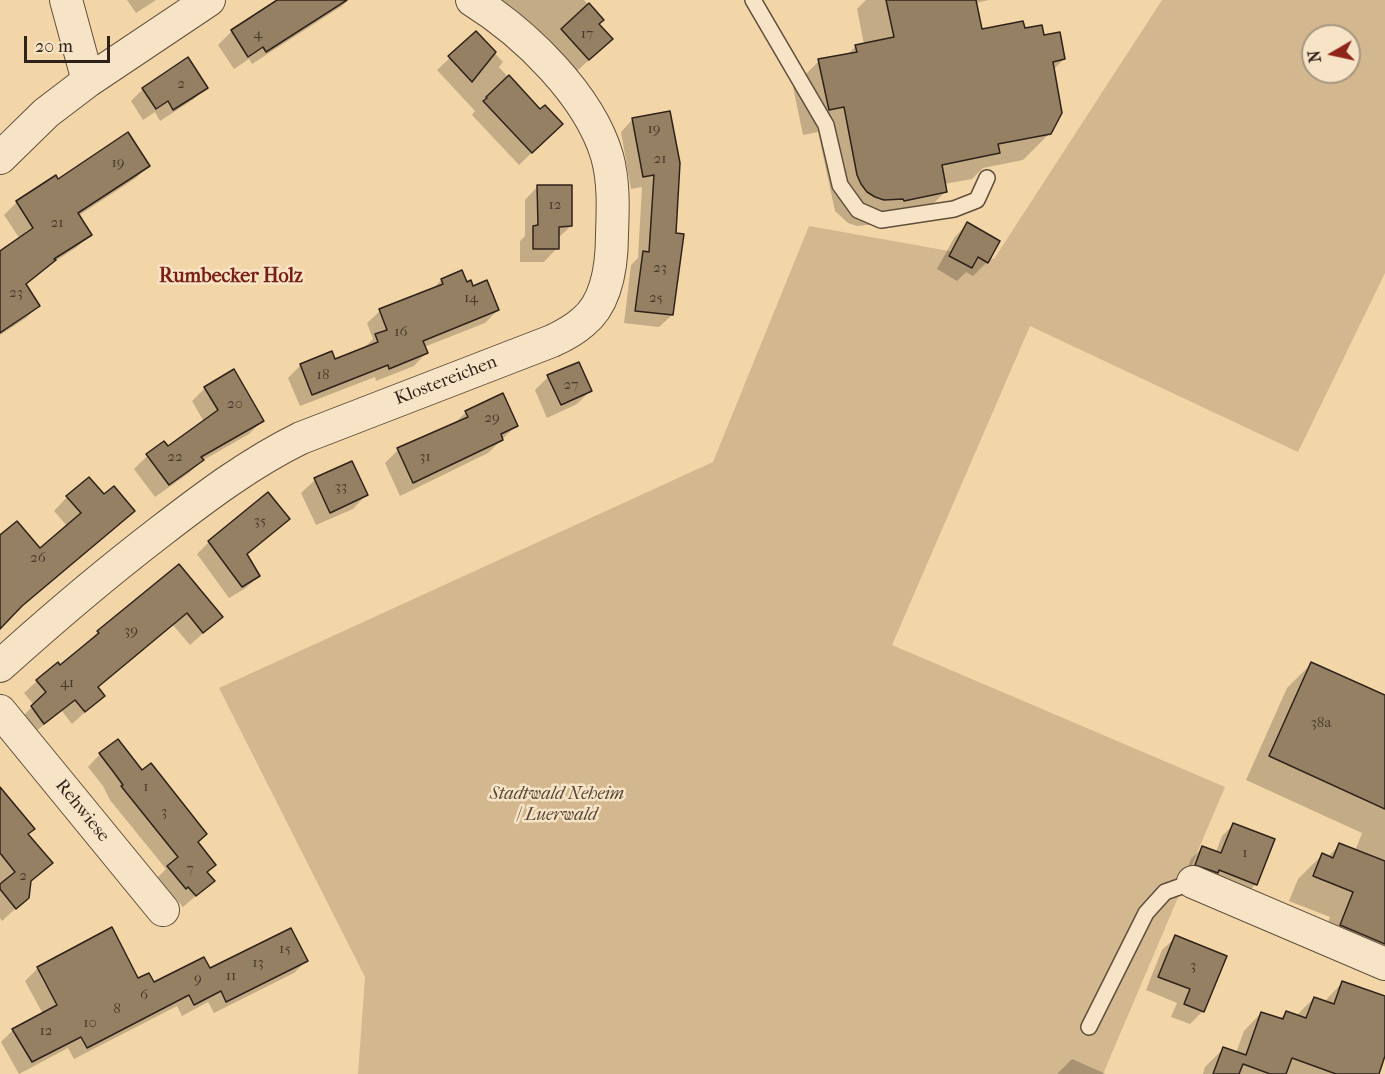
<!DOCTYPE html>
<style>
body{margin:0}
#map{position:relative;width:1385px;height:1074px;overflow:hidden;background:#f3d6a7;font-family:"IM FELL French Canon",serif}
canvas{display:block}
.north{position:absolute;left:1301px;top:24px;width:60px;height:60px;box-sizing:border-box;background:#f7e4c6;border:2px solid #a79681;border-radius:50%;rotate:261deg;font-size:16px;font-weight:700;line-height:24px;text-align:center;color:#2f221a}
.north::after{content:'';display:block;margin:auto;width:21px;height:27px;background:#8f2418;clip-path:polygon(50% 0,100% 100%,50% 72%,0 100%)}
.scale{position:absolute;left:24px;top:36px;width:86px;height:27px;box-sizing:border-box;border:3px solid #2f221a;border-top:0;padding-left:8px;font-size:18px;line-height:21px;white-space:nowrap;color:#2f221a;-webkit-text-stroke:4px #f7e4c6;paint-order:stroke}
</style>
<div id="map">
<canvas width="1385" height="1074"></canvas>
<div class="north">N</div>
<div class="scale">20 m</div>
</div>
<script>
const g = document.querySelector('canvas').getContext('2d');
g.lineJoin = 'round';
function paint(path, color) { g.fillStyle = color; g.fill(path, 'evenodd'); }
function stroke(path, color, width, dash) { g.strokeStyle = color; g.lineWidth = width; g.lineCap = dash ? 'butt' : 'round'; g.setLineDash(dash || []); g.stroke(path); }
function label(font, color, halo, rows, align = 'center') {
  g.font = font + ' "IM FELL French Canon",serif'; g.lineWidth = 5; g.setLineDash([]); g.textBaseline = 'middle'; g.strokeStyle = halo; g.fillStyle = color; for (const [text, x, y, turn = 0] of rows) {
    g.save(); g.translate(x, y); g.rotate((+turn || 0) * Math.PI / 180); g.textAlign = isNaN(turn) ? turn : align; if (halo) g.strokeText(text, 0, 0); g.fillText(text, 0, 0); g.restore();
  }
}
paint(new Path2D(`
 M1162,0H1385V273L1298,452L1030,326L892,645L1225,787L1103,1074H358L365,977L219,688L713,462L809,226L994,259ZM1313,36H1349V72H1313Z`), '#d2b78f');
paint(new Path2D(`
 M127,0H156L136,13Z
 M279,0H348L342,6L252,64L249,59L234,69L218,45L231,32Z
 M502,0H584L602,20L597,24L599,51L577,71L535,26Z
 M866,0H989L975,3L981,31L1024,30L1043,37L1064,59L1053,70L1050,133L1023,160L983,168L972,179L944,184L945,192L919,218L878,224L857,226L848,223L835,211L818,132L803,135L793,87L819,61L847,55L856,46L864,44L857,9Z
 M476,33L503,62L499,67L539,112L548,137L519,165L472,115L475,111L437,70Z
 M206,87L194,99L160,121L155,112L143,120L131,101L143,89Z
 M669,112L672,315L659,327L624,323L631,265L638,258L642,187L631,189L621,132L633,119Z
 M148,166L136,178L78,216L90,235L77,247L48,266L25,285L39,306L26,318L0,335V253L20,239L4,215L17,202L55,177L57,181Z
 M538,186L571,226L557,239V248L544,262H520V241L525,236V200Z
 M967,224L987,262L973,276L966,272L957,281L937,269L954,238Z
 M441,280L466,284L498,310L485,323L424,347L426,353L414,366L376,381L375,377L300,406L288,378L301,365L334,360L364,348L373,339L367,323L380,311L432,290Z
 M548,377L590,391L577,404L547,418L535,390Z
 M205,388L262,421L249,434L200,462L189,473L155,497L134,469L147,456L167,448L204,422L192,401Z
 M466,412L516,426L488,453L400,496L385,463L398,450L453,425Z
 M315,480L366,495L353,509L316,525L301,493Z
 M67,497L119,524L25,604L0,574V537L40,550L68,527L54,511Z
 M288,519L246,555L258,576L246,588L229,598L197,554L209,542Z
 M178,566L221,617L190,645L173,625L97,688L103,696L72,724L62,711L31,735L19,720L34,705L24,693L37,681L68,674L85,644L98,632Z
 M1311,664L1385,697V977L1317,950L1330,917L1289,901L1298,879L1322,855L1327,857L1340,845L1355,851L1362,833L1246,780L1287,688Z
 M100,754L197,842L206,872L213,881L183,907L175,898L173,900L156,879L166,869L110,800L103,786L88,767Z
 M0,789L27,835L38,875L29,883L28,897L2,921L0,918V886L2,884L0,881Z
 M1234,824L1273,839L1256,884L1244,896L1184,877L1191,859L1203,847L1216,852L1222,836Z
 M1176,937L1203,1011L1190,1024L1171,1017L1177,1003L1146,990L1162,950Z
 M306,961L294,973L214,1013L208,1002L182,1016L177,1006L74,1059L68,1048L19,1074L1,1042L13,1030L43,1014L25,981L38,968L153,984L209,970Z
 M1343,982L1385,998V1052L1377,1074H1203L1205,1067L1223,1049L1236,1053L1244,1031L1261,1013L1279,1019L1286,1013L1296,1016L1314,998L1324,1002Z
 M1072,1059L1106,1074H1057Z`), '#0003');
const building = new Path2D(`
 M277,0H347L266,52L263,47L248,57L231,30Z
 M886,0H976L982,29L1023,21L1025,28L1042,25L1044,35L1060,32L1065,59L1053,62L1062,113L1051,134L998,144L1000,153L942,165L947,192L904,201L903,199L884,200L875,197L867,192L861,184L857,175L844,107L829,110L818,59L857,52L855,45L894,37Z
 M589,3L604,20L599,24L613,39L589,60L561,29Z
 M476,31L496,52L472,82L448,56Z
 M188,57L208,88L173,110L168,101L156,109L142,88Z
 M509,75L540,109L545,105L563,124L532,153L483,101L487,98L486,97Z
 M670,111L680,163L676,233L684,234L673,315L635,311L643,251L649,252L654,175L643,177L632,118Z
 M128,132L150,166L78,213L92,235L54,259L56,260L26,284L40,306L0,333V251L33,228L16,201L56,175L58,179Z
 M537,185H572V226L559,227V249H533V226L538,225Z
 M967,222L1000,241L988,263L978,257L972,268L949,256Z
 M462,270L467,282L471,280L473,286L487,280L499,310L423,341L428,353L389,369L388,365L312,395L300,364L332,351L335,359L378,342L375,334L387,330L379,309L443,284L441,279Z
 M579,362L592,391L561,405L547,375Z
 M234,369L264,421L201,457L204,460L169,485L146,454L164,441L168,446L218,410L204,387Z
 M503,393L518,426L501,434L503,440L413,483L397,448L468,417L465,411Z
 M352,461L368,495L330,513L314,478Z
 M89,477L104,494L114,486L135,511L22,606L0,629V535L17,521L40,548L81,513L66,496Z
 M268,492L290,519L247,554L260,576L242,587L208,541Z
 M179,564L223,617L203,633L187,613L98,687L105,696L85,712L75,700L44,724L31,706L46,692L36,680L58,662L60,665L99,633L97,631Z
 M1311,662L1385,695V809L1269,756Z
 M118,739L142,770L151,763L207,834L198,842L216,865L207,872L215,881L196,896L188,887L186,889L167,866L178,857L121,786L123,785L115,774L99,753Z
 M0,787L35,829L28,834L53,863L31,881L29,898L16,909L0,889V884L15,872L0,853Z
 M1233,823L1275,839L1257,885L1219,870L1218,873L1195,865L1202,846L1221,853Z
 M1339,843L1385,861V944L1340,925L1353,892L1313,876L1322,853L1333,858Z
 M112,927L138,978L149,973L154,982L204,957L210,968L291,928L308,961L226,1002L221,991L194,1005L189,995L87,1048L81,1037L32,1062L12,1029L57,1005L37,967Z
 M1175,935L1227,956L1204,1012L1184,1004L1190,989L1158,977Z
 M1342,981L1385,996V1056L1379,1074H1336L1292,1058L1286,1074H1270L1243,1064L1239,1074H1213L1223,1047L1246,1055L1261,1012L1283,1019L1286,1011L1306,1018L1314,997L1334,1004Z`);
paint(building, '#958063');
stroke(building, '#2f221a', 1.5);
const lane = new Path2D(`
 M753,0L826,125L840,185L858,210L881,220L954,209L977,200L987,178
 M1089,1027L1146,913L1165,892L1193,882`);
const street = new Path2D(`
 M88,81L209,0
 M0,158L46,113L88,81L66,0
 M0,666C52,619 105,574 161,531C205,497 250,463 301,438L552,341C563,336 574,330 583,322C608,302 612,263 612,234C613,208 614,181 607,156C589,95 525,33 472,0
 M0,711L163,910
 M1193,882L1385,964`);
stroke(lane, '#604f3d', 18);
stroke(street, '#604f3d', 34);
stroke(lane, '#f7e4c6', 15);
stroke(street, '#f7e4c6', 32);
label('15px', '#483a2c', null, [
 ["4",258,34],
 ["17",587,34],
 ["2",181,84],
 ["19",654,129],
 ["21",660,159],
 ["19",118,163],
 ["12",555,205],
 ["21",57,223],
 ["23",660,268],
 ["23",16,293],
 ["14",471,298],
 ["25",656,298],
 ["16",401,332],
 ["18",323,375],
 ["27",571,385],
 ["20",235,404],
 ["29",492,418],
 ["22",175,457],
 ["31",425,457],
 ["33",341,487],
 ["35",260,521],
 ["26",38,558],
 ["39",131,631],
 ["41",67,683],
 ["38a",1321,723],
 ["1",146,787],
 ["3",164,812],
 ["1",1245,853],
 ["7",190,869],
 ["2",23,876],
 ["15",285,949],
 ["13",258,963],
 ["3",1193,966],
 ["11",231,976],
 ["9",198,979],
 ["6",144,995],
 ["8",117,1009],
 ["10",90,1023],
 ["12",46,1031]
]);
label('18px', '#2f221a', '#f7e4c6', [
 ["Klostereichen",446,381,-21],
 ["Rehwiese",82,811,51]
]);
label('italic 18px', '#584737', '#f7e4c6', [
 ["Stadtwald Neheim",557,795],
 ["/ Luerwald",557,816]
]);
label('bold 20px', '#7a1f14', '#f7e4c6', [
 ["Rumbecker Holz",231,277]
]);
</script>
